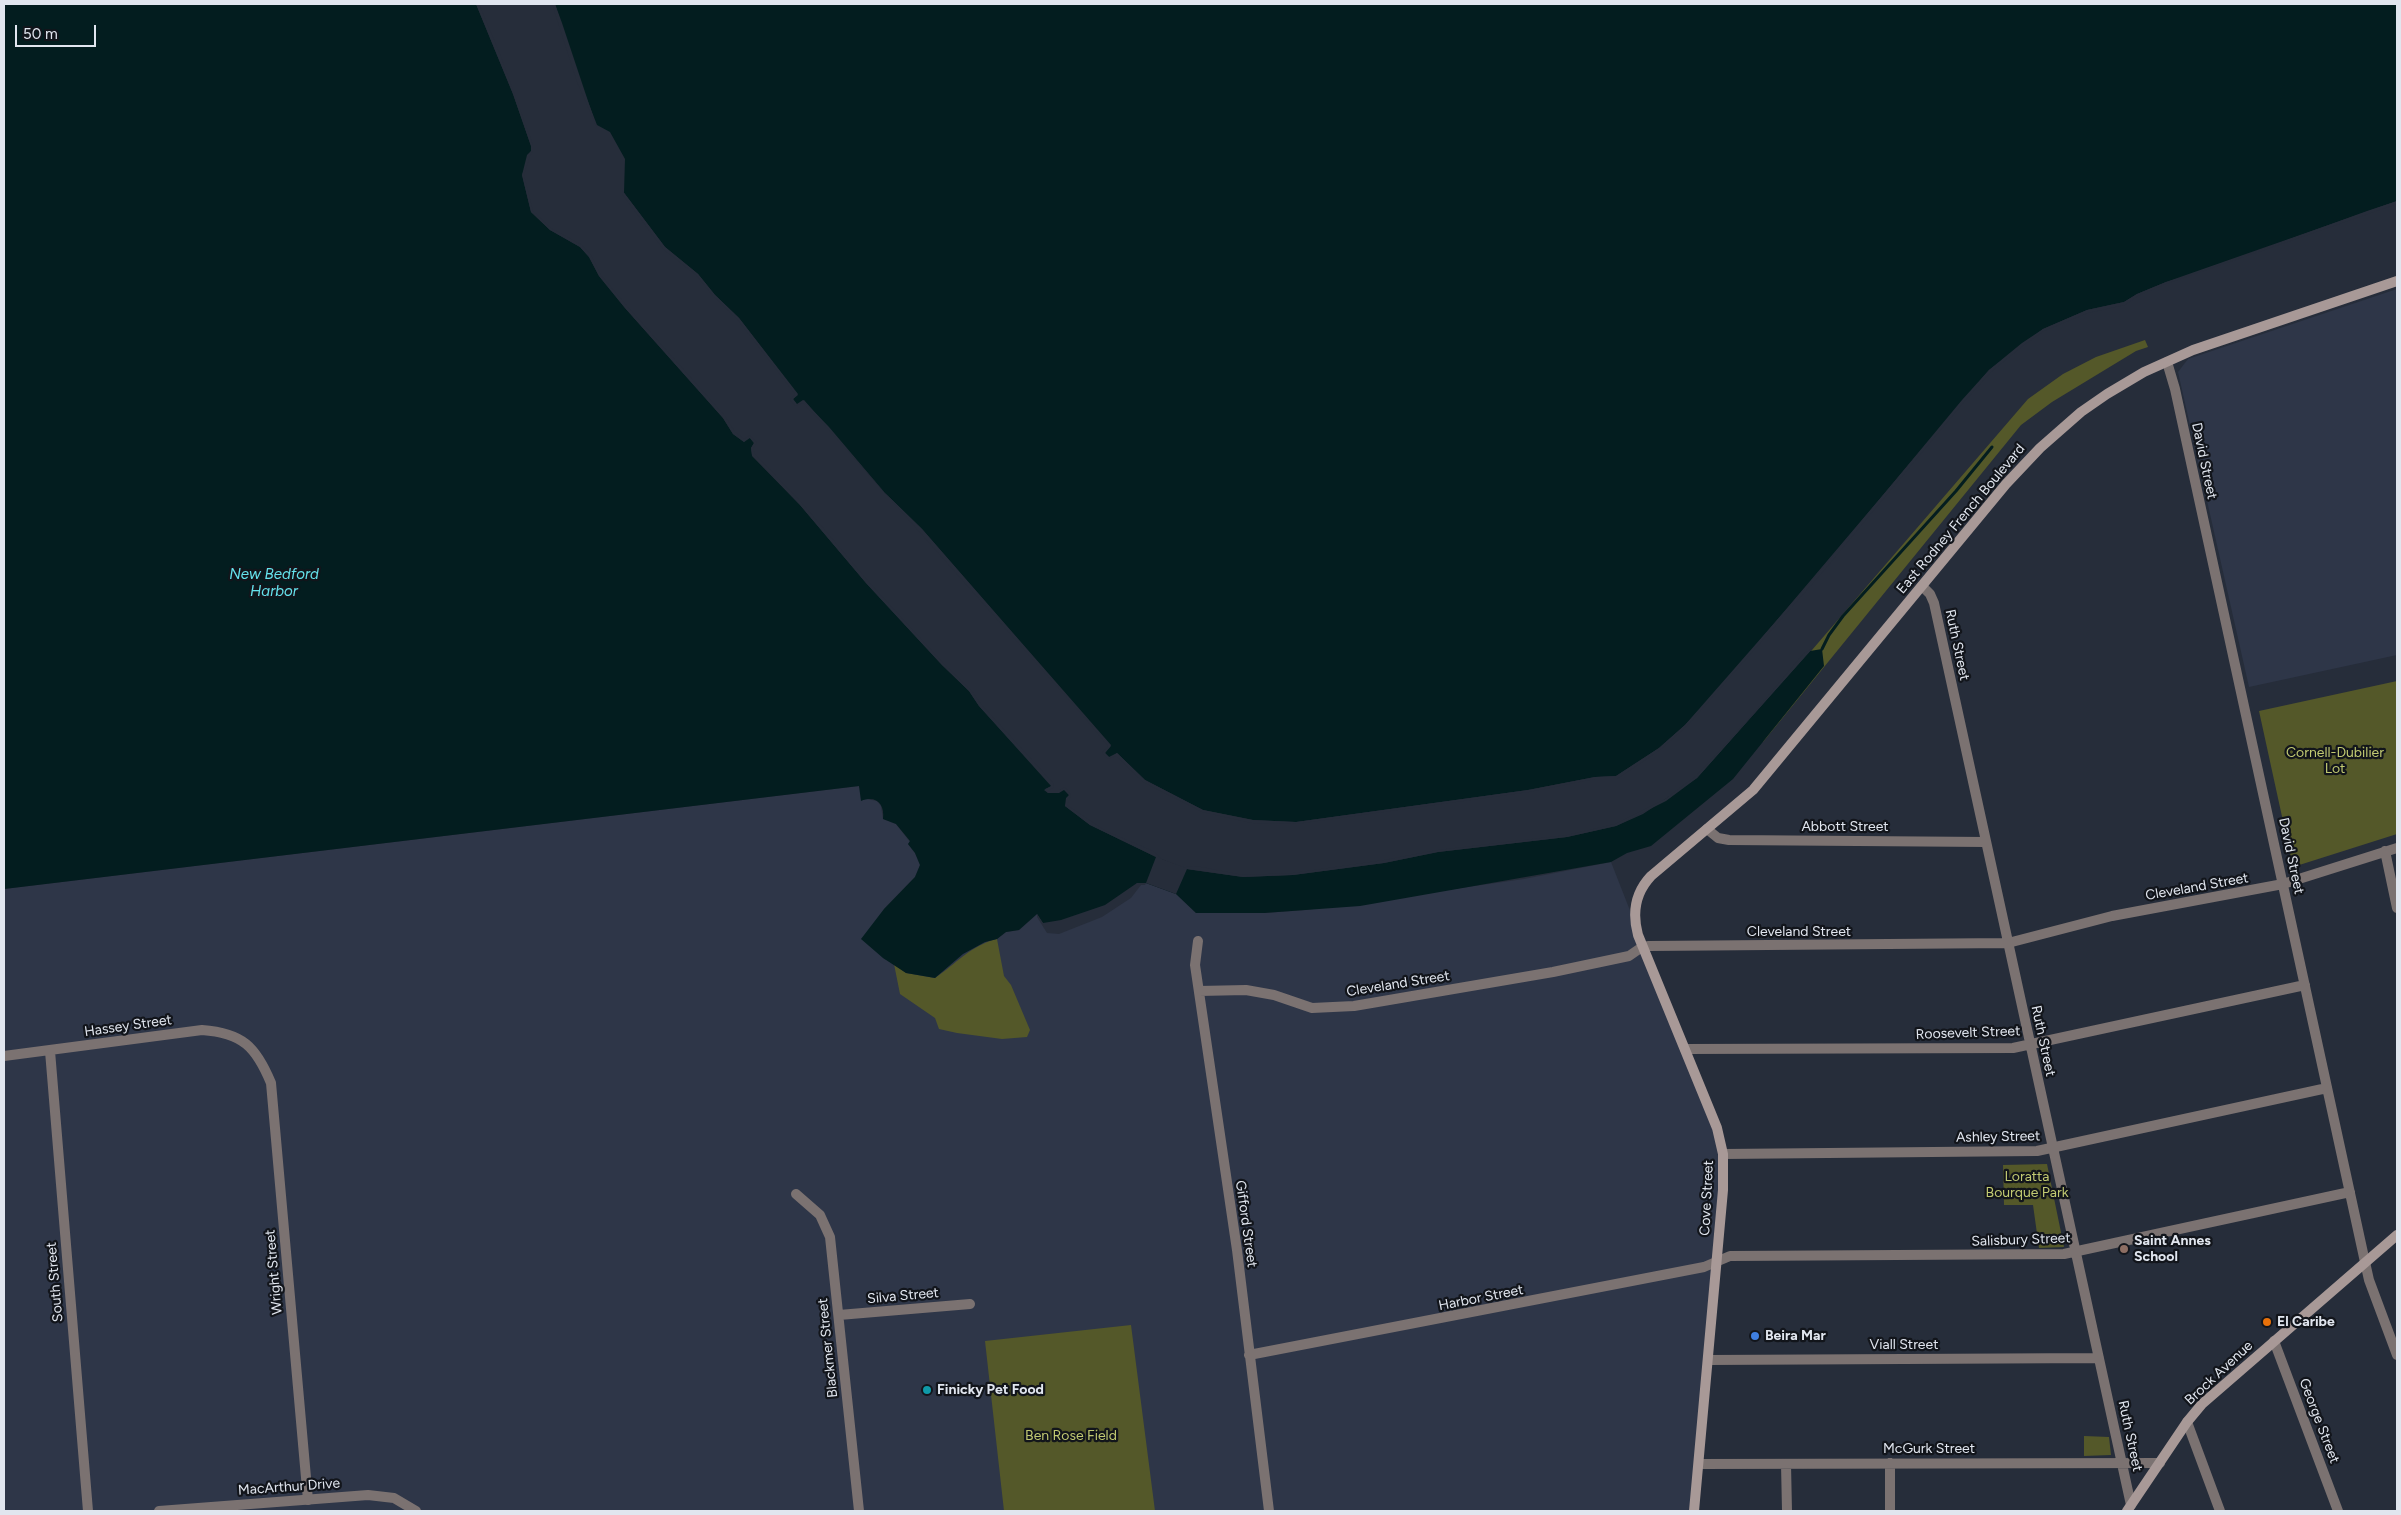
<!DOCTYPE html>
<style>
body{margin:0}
#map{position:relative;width:2401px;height:1515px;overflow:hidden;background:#262d3a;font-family:Figtree,sans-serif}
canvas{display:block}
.frame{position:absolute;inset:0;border:5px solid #e1e6ef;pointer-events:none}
.scale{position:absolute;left:15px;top:25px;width:81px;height:22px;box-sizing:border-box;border:2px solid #e1e6ef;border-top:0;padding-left:6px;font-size:15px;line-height:18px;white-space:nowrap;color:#e1e6ef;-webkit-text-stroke:4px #12151b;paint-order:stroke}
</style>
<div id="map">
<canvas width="2401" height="1515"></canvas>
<div class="frame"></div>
<div class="scale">50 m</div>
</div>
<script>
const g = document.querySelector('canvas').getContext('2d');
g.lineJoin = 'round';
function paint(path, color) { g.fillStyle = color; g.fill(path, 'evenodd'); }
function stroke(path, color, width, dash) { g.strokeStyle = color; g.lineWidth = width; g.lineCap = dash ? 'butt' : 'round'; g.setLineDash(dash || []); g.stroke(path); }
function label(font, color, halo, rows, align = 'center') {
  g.font = font + ' Figtree,sans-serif'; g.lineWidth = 4.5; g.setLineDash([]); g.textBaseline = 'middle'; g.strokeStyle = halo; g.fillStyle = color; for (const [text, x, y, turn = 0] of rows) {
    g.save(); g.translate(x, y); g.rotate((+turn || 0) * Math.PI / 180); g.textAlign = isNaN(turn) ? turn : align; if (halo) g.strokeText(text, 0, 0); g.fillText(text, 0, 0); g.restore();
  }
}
paint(new Path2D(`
 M2397,289V655L2249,687L2178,372L2188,359Z
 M859,786L866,799L877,801L881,806L883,819L896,824L910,842L908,844L915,853L920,865L915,877L884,909L883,958L894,964L997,939L1006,932L1019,930L1037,914L1146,883L1176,894L1196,913H1264L1306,910L1524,879L1611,862L1722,1145L1694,1511H4V889Z`), '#2e3648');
paint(new Path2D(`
 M2145,340L2148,347L2136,351L2052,402L2021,425L1763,742L1775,693L2028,399L2063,374L2096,357Z
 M2397,681V834L2293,867L2259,711Z
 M997,939L1004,976L1011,985L1030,1030L1027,1037L1002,1039L957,1033L939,1029L935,1018L900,994L894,964L906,973L935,978C956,964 971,945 997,939Z
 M2047,1164L2064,1247L2039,1248L2033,1205H2004L2003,1165Z
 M1131,1325L1155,1511H1004L985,1341Z
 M2084,1436L2109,1437L2111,1455L2084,1456Z`), '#545829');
paint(new Path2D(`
 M4,4H476L513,94L531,146V151L522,175L531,212L550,230L580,247L589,257L599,276L625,308L723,418L733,434L744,442L749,437L754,443L751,448L752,456L800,505L866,583L942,665L969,691L979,706L1052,786L1045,789L1048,793L1064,789L1069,795L1065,806L1090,825L1156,857L1186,869L1243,877L1293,875L1384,863L1438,852L1567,837L1616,826L1643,814L1697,778L1810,651L1822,649L1824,666L1733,779L1651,846L1627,853L1611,862L1360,906L1264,913H1196L1176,894L1146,883H1137L1129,896L1048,931L1037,914L1019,930L1006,932L997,939L985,942L963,954L935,978L906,973L883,958L861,939L884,909L915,877L920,865L915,853L908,844L910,841L896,824L883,819C885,804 876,795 861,801L859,786L4,889Z
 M555,4H2397V201L2166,282L2137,294L2124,302L2087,310L2043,329L1989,370L1721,686L1685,725L1659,748L1616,776L1595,777L1528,790L1296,822L1253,820L1203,810L1145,780L1117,753L1110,758L1105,753L1111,745L922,529L885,493L804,400L797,405L793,399L798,395L739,318L715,295L698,274L665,247L624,193L625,159L610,132L597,125L580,81Z`), '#031d1f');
paint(new Path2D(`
 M476,4H479L500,54L533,145V151L530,156L524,175L533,211L551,228L582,245L591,255L601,275L627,306L725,416L735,432L744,439L750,435L757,443L753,449L755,454L802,503L868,581L944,664L971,690L981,704L1054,784L1053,788L1049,790H1059L1065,787L1071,795L1067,805L1106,831L1153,851L1162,859L1186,868V866L1201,867L1243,875L1293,873L1384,860L1438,850L1567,835L1615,824L1665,799L1696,776L1748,720L1803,654L1813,648L1697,778L1666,801L1616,826L1567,837L1438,852L1384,863L1293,875L1243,877L1187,869L1176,894L1146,883L1145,885H1141L1131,898L1102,917L1059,934L1047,933L1037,917V914L1043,923L1061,920L1105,905L1137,883H1146L1156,857L1090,825L1065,806L1066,798L1069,795L1064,790L1059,793H1048L1044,790L1051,786L979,706L969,691L942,665L866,583L800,505L752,455L751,448L754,443L750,438L744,442L733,434L723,418L625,308L599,276L589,257L580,247L550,230L531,212L522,175L527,155L531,151V146L513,94Z
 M552,4H555L562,23L597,128L577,82Z
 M622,190L665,247L698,274L715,295L739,318L798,394L793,399L797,404L803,400L829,427L885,493L922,529L1111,746L1105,753L1109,757L1117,753L1145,780L1203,810L1253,820L1296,822L1528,790L1595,777L1616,776L1659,748L1685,725L1819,572L1962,400L1989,370L2022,343L2043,329L2087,310L2124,302L2137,294L2166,282L2199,272L2367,211L2397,201V204L2166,284L2138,296L2125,305L2088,313L2044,331L2024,345L1991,372L1964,402L1821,574L1687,726L1660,750L1617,779H1595L1529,792L1296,824L1252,823L1202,812L1143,782L1116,756L1108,759L1102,753L1108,746L1083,716L828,429L803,403L795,406L790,400L795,394L737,319L713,296L696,275L663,249L622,194Z`), '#262d3a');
stroke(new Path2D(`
 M1822,649L1829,635L1843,616L1956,491L1992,447`), '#031d1f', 3);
stroke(new Path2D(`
 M2167,362L2175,389L2365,1262L2369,1280L2397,1355
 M1922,586L1930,594L1934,603L2131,1505
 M1707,829L1718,838L1729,840L1986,842
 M2385,851L2397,908
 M1198,941L1195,965L1237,1250L1269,1511
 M1199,991L1246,990L1274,995L1312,1008L1354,1006L1553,972L1629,956L1642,947L1649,946L2008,943L2112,916L2283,884L2397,848
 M1685,1049L2013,1048L2305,985
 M50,1051L88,1511
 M4,1056L202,1030C243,1033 256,1047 271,1083L308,1500
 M1723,1154L2037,1151L2327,1088
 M796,1194L820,1215L830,1237L859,1511
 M839,1315L970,1304
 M2274,1341L2338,1511
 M1249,1355L1704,1267L1730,1256L2064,1254L2350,1192
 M1708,1360L2099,1358
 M2187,1422L2220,1511
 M1699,1464L2160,1463
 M1786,1464L1787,1511
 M1890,1511V1463`), '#7b7271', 10);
stroke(new Path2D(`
 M159,1511L368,1495L394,1498L416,1511`), '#7b7271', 10);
stroke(new Path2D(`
 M1694,1511L1723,1190V1154L1717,1128L1638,935C1632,913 1635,893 1651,876L1753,790L2006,484L2040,448L2081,412L2107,394L2144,372L2193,350L2397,281
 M2127,1511L2187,1422L2202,1404L2397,1235`), '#a89997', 10);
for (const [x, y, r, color] of [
 [2124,1249,5,"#8d6e63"],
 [2267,1322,5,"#e8710a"],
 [1755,1336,5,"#3f7fe0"],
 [927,1390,5,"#0f9aa8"]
]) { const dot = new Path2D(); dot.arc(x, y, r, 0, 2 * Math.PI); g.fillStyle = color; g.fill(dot); stroke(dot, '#12151b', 2); }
label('14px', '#e1e6ef', '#12151b', [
 ["David Street",2204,461,78],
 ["East Rodney French Boulevard",1961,519,-50],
 ["Ruth Street",1957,645,78],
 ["Abbott Street",1845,827],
 ["David Street",2291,856,78],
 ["Cleveland Street",2197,887,-10],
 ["Cleveland Street",1799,932],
 ["Cleveland Street",1398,984,-9],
 ["Hassey Street",128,1026,-8],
 ["Roosevelt Street",1968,1033,-2],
 ["Ruth Street",2043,1041,78],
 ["Ashley Street",1998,1137,-1],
 ["Cove Street",1707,1198,-87],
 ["Gifford Street",1246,1224,82],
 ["Salisbury Street",2021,1240,-2],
 ["Wright Street",274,1272,-95],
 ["South Street",55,1282,-95],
 ["Silva Street",903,1296,-5],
 ["Harbor Street",1481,1298,-11],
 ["Viall Street",1904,1345],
 ["Blackmer Street",828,1348,-96],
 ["Brock Avenue",2219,1373,-43],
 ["George Street",2319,1421,69],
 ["Ruth Street",2130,1436,78],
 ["McGurk Street",1929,1449],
 ["MacArthur Drive",289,1487,-4]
]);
label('14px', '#c2ca72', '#12151b', [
 ["Cornell-Dubilier",2335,753],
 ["Lot",2335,769],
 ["Loratta",2027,1177],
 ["Bourque Park",2027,1193],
 ["Ben Rose Field",1071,1436]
]);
label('bold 14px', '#e1e6ef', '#12151b', [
 ["Saint Annes",2134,1241],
 ["School",2134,1257],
 ["El Caribe",2277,1322],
 ["Beira Mar",1765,1336],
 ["Finicky Pet Food",937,1390]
], 'left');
label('italic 15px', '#65e3ed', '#12151b', [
 ["New Bedford",274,575],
 ["Harbor",274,592]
]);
</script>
